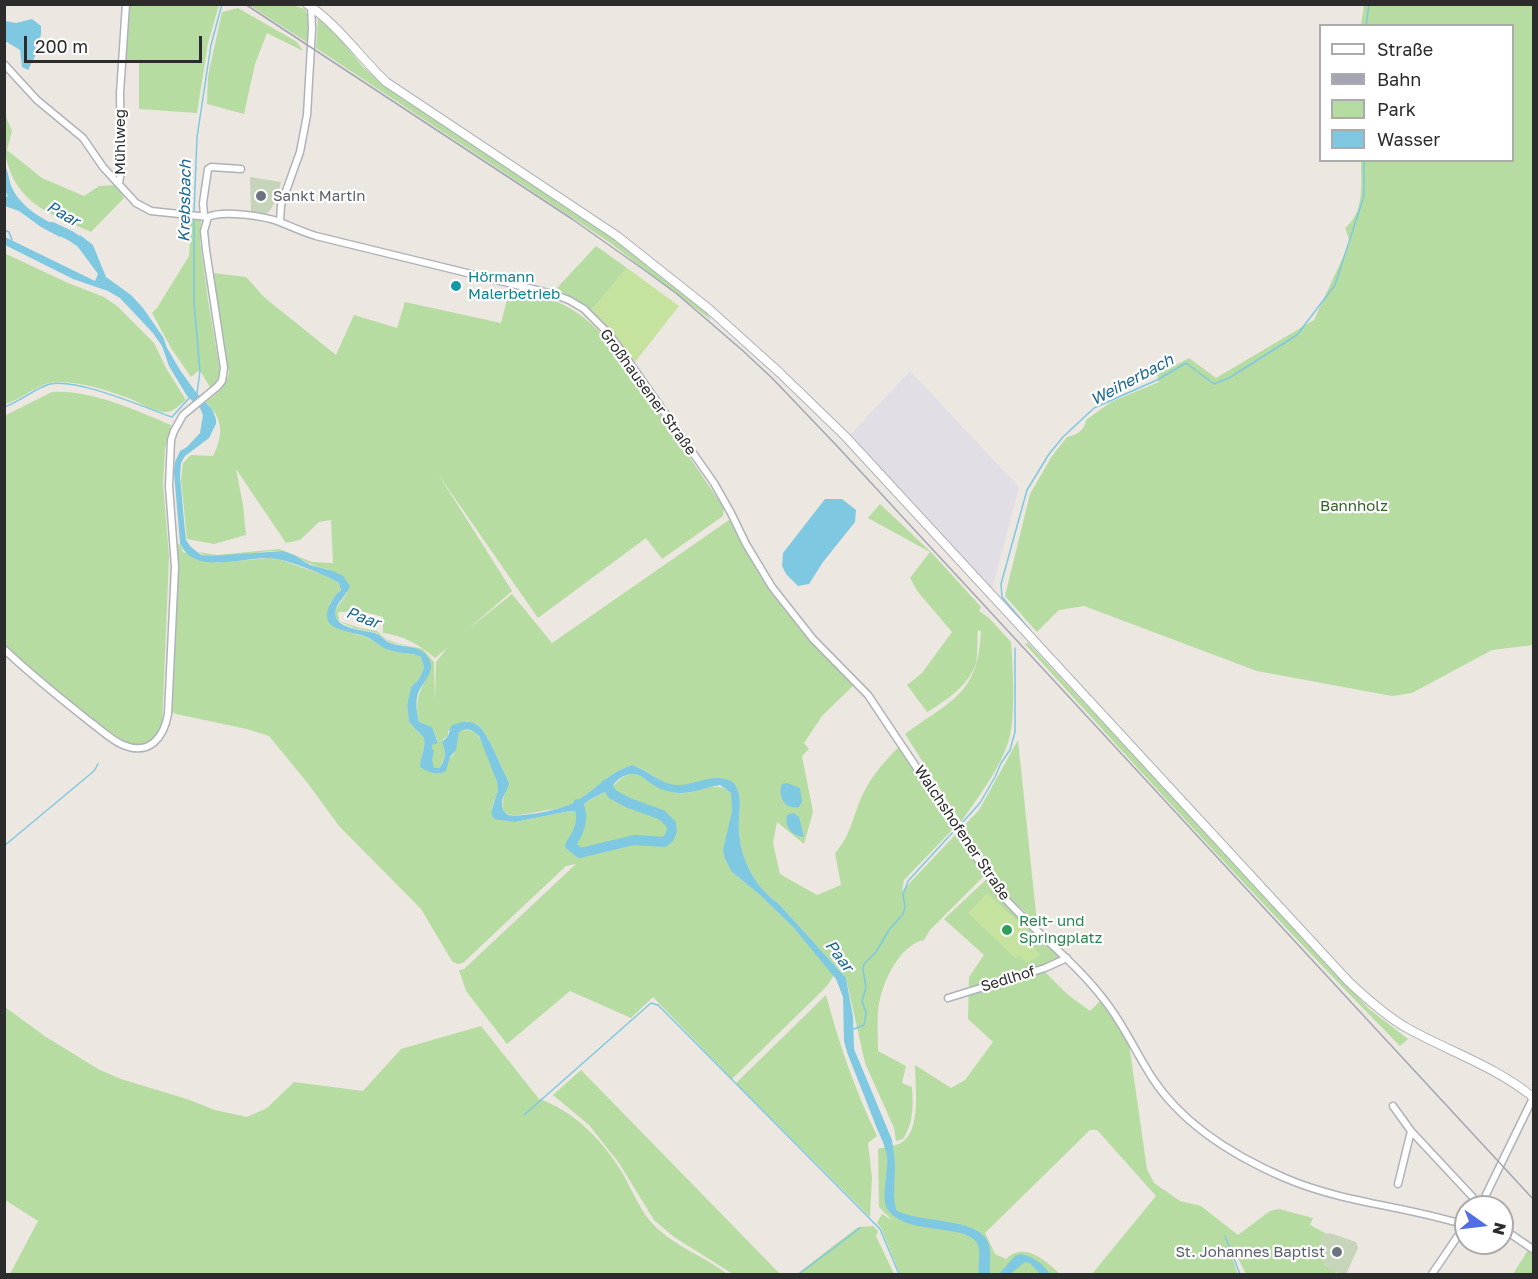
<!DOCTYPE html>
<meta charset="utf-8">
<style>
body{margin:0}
#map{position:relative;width:1538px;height:1279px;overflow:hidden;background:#ece7e0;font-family:"Golos Text",sans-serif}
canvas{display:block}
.frame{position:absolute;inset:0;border:6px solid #2c2c2c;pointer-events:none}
.legend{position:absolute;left:1319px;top:24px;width:195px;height:138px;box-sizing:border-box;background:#fff;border:2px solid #ababab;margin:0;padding:8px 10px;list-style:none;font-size:18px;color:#2c2c2c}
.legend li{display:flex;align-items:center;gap:12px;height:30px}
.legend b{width:30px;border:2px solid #ababab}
.north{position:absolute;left:1454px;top:1195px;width:60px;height:60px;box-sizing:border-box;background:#fff;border:2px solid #ababab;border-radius:50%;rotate:104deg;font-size:16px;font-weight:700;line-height:24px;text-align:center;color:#2c2c2c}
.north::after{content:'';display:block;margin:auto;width:21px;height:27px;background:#526ee7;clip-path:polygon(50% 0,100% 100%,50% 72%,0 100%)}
.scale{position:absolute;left:24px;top:36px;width:178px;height:27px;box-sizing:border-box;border:3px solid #2c2c2c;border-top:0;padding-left:8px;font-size:18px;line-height:21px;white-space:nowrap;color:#2c2c2c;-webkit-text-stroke:4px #fff;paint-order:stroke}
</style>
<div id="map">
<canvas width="1538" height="1279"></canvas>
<div class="frame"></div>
<ul class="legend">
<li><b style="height:8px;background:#fff"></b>Straße</li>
<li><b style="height:8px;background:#a3a5b4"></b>Bahn</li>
<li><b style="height:16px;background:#b6dca2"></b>Park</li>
<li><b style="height:16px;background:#7fc8e2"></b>Wasser</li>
</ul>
<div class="north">N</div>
<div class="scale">200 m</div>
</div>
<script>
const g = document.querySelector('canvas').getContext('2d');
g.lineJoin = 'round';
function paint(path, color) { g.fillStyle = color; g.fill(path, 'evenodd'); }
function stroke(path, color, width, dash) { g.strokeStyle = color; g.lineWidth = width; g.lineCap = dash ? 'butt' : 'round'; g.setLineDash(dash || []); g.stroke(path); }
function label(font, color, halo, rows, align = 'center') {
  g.font = font + ' "Golos Text",sans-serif'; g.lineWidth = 4.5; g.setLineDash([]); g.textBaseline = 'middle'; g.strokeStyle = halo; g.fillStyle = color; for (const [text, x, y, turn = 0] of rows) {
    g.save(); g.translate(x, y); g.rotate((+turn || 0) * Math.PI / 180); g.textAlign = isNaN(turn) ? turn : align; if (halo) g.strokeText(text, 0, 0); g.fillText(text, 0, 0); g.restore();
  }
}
paint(new Path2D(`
 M910,371L1019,487L992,590L850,435Z`), '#e1dfe5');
paint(new Path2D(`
 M129,5H219L208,43L197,113L139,109V63H124Z
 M249,5H292L305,9L308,17V43Z
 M1364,5H1533V645L1492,650L1412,693L1392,696L1257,671L1084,606L1059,610L1037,632L1005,596L1030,494L1052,456L1067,437C1077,435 1085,430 1086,420L1111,402L1159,382L1157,375L1189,358L1216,378L1314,320L1350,242L1345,228C1365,212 1361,184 1361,161L1512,160V26L1361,25Z
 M238,8L297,42L303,51L267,33L255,64L244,114L207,104L208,76L222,12Z
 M318,19L334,31L363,67L384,85L614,239L669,279L706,312L711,320L609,242L316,48Z
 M4,112L12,131L7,150L42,178L84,196L99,186L116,185L124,198L91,232C49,213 16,205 5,154C2,142 5,125 4,112Z
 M185,218L201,219L200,241L208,300L220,371L217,381L211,389L201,372L198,371L191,377L171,348L152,313L157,308L189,256L190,240Z
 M596,246L627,268L590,312L557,288Z
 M4,253L68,283L104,297L117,306L154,343L166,368L186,400C180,404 174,412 166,412C155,412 142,404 131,399C109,391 83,382 59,382C39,381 24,399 5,404Z
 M213,273L246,277L265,298L336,355L354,315L397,328L405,302L501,323L510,288C566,300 587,313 622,358L724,508L723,516L662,559L646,538L538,618L438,474L512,591L466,631L512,594L552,643L729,520H731C761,590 802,632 856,683L822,716L804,743L809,749L802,756L813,812L804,844L777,822L773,843L780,874L817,895L841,885L835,853C849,838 852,821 859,803C868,780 883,762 900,746L954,828L904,880L902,891L957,833L985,875L930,930L924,940C898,945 879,988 878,1013C877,1025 878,1039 878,1051L906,1066L902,1083L912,1087C913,1106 914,1122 903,1139L896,1141L894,1128L865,1063L846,978L779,904C751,884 737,852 739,818C740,805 742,794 733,782C706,771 694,791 671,785C658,781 646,769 632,765C609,772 593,792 573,803C564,809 552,809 542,811C511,817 492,822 509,783L490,742L481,728L478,725L467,721L448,731V736L443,739C445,749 446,759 439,768H434C430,762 431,752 432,745L438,742L432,727L419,722C413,692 424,690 431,665L412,647L391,643L377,633L354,628L338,621L335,618V611L347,593L328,569C308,567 293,551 276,551C256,550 215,564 198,552L217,555L279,549L312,562L333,563L331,520L319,522L300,540L286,543L236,469L243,505L246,535L214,544L187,539L181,480L183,463L191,455L213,456C224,434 223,419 206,402C218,393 225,388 229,373ZM361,611L383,617V633C405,636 418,644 435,658L447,648L436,662L435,701L434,662L423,649L396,643L386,639L377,631L360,628L339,621L338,612Z
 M52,392C92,390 134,410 171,425L165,449L163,484L169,556L162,728C156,735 150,743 140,745C111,749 27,666 5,644L4,416Z
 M880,504L931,552L981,607L979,611L989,618L1011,642C1013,666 1016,721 1008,743C998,772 978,797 961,822L905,734C951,700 978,695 981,631L978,630C977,640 978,653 976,663C969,685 946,701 927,712L907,685L922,673L952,632L918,592L910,578L930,552L868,518Z
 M177,544H180L183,552L216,563L269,558L278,559L324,575L339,583L341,589L329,604L338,629L366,637L391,651L417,655L421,657L424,668L419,679L411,687L407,705L409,722L424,738C426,749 420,756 420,767L435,773L454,754L459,732L461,730L475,731C481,738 499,780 498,789C497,796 492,804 491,812L515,822L570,811H578C585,800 598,797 608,790C616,785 620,776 631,774C645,772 662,792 678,793C698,795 714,778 731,793L732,803V872L760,895L793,927L834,975L827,986L732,1079L653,997L631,1018L570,991L507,1044L466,991L459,970L464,969L576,864L566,866L463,963L457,964L452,961L421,909L339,826L306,781L269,736L247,729L176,714L170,711Z
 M1028,643L1239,867L1369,1009L1408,1039L1400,1046C1272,916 1148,780 1025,644Z
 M1018,740L1037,923L1007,895L963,827L979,810Z
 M988,878L1061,956L1058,961L1044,971L1067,994L1090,1011L1102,999L1121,1026L1129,1044L1147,1169L1154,1183L1180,1201L1201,1206L1238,1235L1270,1211L1279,1209L1313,1218L1310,1225L1327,1234L1322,1236L1320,1250L1315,1251V1255L1320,1254L1326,1266L1338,1274H1246L1238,1258L1233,1260L1238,1274H1092L1156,1196L1097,1130H1090L985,1233L995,1254L1006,1259C1024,1241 1046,1261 1060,1274H900L881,1228L877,1223L882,1214L893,1221L879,1207L878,1149C885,1147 895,1146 901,1143C922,1131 915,1085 915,1065L951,1088L965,1080L993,1042L968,1019L969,977L984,955L944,919Z
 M826,995C839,1044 855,1090 877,1136L868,1143L872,1178L870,1217L736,1083Z
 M5,1007L46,1037L98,1069L121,1079L187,1099L215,1110L247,1117L267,1108L294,1082L363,1091L401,1049L481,1026L539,1099C572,1110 600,1138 618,1166C630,1184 637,1206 651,1222C672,1246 703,1255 727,1274H10L38,1221L5,1200Z
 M581,1070L780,1274H733L674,1237L654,1220L619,1163L589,1125L553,1095Z
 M873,1226L878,1231L876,1236L894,1274H797L858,1227Z
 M1528,1250L1533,1254V1274H1513Z`), '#b6dca2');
paint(new Path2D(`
 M250,177L281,182C277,198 271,224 251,212Z
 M1330,1233L1356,1242L1358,1248L1346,1274C1322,1273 1319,1255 1322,1235Z`), '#c6d4b9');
paint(new Path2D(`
 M627,268L679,306L635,362L590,312Z
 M987,893L1034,936L1030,942L1040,955L1027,963L1019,955L1015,958L968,913Z`), '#c6e29f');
paint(new Path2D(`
 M32,19L41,26V35L35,48L37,52L28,70L22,67L20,50L5,41V21L16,23Z
 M5,166C9,173 9,182 12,188C22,208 43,220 64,229L60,237L41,227L19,211L5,206V196L8,197L5,190Z
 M80,235L93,245L106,277L131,295L143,308L163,337L167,348L180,370L195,391L212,409L216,419V424L209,438L185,456L181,463L180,476L184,521L186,540L191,547L201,555L211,556L283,551L294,555L310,565L333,571L343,576L350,586C347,595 335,604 335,614C336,629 364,630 375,633C381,635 384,640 390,643C405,649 422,643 430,661C435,673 421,684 418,694C415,702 417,713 419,722L432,727L438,743L432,745V749L434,751L432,760L434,768H439C446,761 446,750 442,742L448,736L451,726C461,721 472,719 481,728L490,742L509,783C508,791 501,797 502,805C502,809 505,814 509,815C519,818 564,809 573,803C593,792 609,772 632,765C647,770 661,784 676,785C696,786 713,771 733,782C742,793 740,805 739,818C737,852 751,884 779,904L846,978L853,1017L854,1049L892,1140L895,1163L894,1197L896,1210C916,1223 978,1217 988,1242C992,1252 989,1264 990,1274H979C977,1265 982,1251 977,1243C965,1223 907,1236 888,1210C880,1199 889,1171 887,1156C885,1144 878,1132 874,1121C865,1098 856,1075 847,1052L844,1041L843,997L836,979L793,927L760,895L732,872L725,859L723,850L732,811L731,793L720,785C706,787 693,794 678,793C670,792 662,790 655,786C649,783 645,778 639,775C628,771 615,779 611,789C600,795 586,799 578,811H570L515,822L494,819L491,812L498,790L497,782L479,736C474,730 466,727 459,732L456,750L450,757L446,771C437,776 428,772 420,767C420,757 426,749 424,738L409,722L407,705L411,687L419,679L424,668L421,657C412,652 399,654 389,650C380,647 373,639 364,636C355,633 345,632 336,628C318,620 331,598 341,590L339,583C327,575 283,558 269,558C242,557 193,576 180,543L174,472L175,462L180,451L187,447L200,433L203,415L200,408L187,396L169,366L162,346L153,333L120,298L108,291L73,279L5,245V237L95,281L98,274L75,243Z
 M825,499H842L856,510L855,522L823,562L809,584L798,586L786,574L782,566L783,553Z
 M787,783L800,788L802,802L799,807C785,810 777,796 782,784Z
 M794,813L799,817L804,837C792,836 784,827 787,815Z
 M1021,1254C1034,1257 1043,1264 1050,1274H1040L1030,1263L1025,1262L1010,1274H999L1015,1256Z`), '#7fc8e2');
stroke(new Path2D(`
 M1366,26L1369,4
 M194,214L197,137L211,45L222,4
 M194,219V302L200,371L197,393
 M4,230L9,232L12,240
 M4,407C20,402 35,388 50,384C78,378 143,407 172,417L191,396
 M1030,630L1002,597L1001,584L1027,490L1049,454L1063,437L1094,408L1157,380L1186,363L1214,384L1229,378L1297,335L1335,285L1364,196V160
 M961,824L980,803L995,777L1001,763L1010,750L1015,732V648
 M4,846L94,771L98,764
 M854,1029L864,1025L866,1013L862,1001L866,987L863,970L864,964L876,952L889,930L903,914L905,907L903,895L908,881L953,832
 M524,1115L651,1003L658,1005L880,1229L899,1274
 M1225,1236L1240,1274
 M799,1274L860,1228`), '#7fc8e2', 1.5);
stroke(new Path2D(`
 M52,227L71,236L87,247
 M578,804C585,818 579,833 570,845L580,853L634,840L664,842L669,838L672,831L671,824L662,815L629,803L612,794L607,784`), '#7fc8e2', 10);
const minor = new Path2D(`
 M4,64L37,100L83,138L103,167L136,203L151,211L208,217C223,210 264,216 280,222C292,227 303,232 316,236L553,294L569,300L584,309L608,333L625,356L714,483L731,513L746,544L772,587L813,639L868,695L1001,894C1034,932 1075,961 1105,1001C1124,1025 1136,1053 1153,1079C1184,1126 1234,1156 1285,1178C1343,1203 1406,1206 1465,1225
 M119,183L121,171L120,93L126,4
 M204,215L203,203L208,169L211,167L241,169
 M280,222L281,205L300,152L307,115L312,29L311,5
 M4,649C31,675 60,698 89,721C100,729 111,740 123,745C150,756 164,737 168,714L175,567L169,486L171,440L174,431L183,415L217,387L222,381L224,368L206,250L204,231L208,217
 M948,998L1045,968L1067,958
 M1393,1106L1411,1131L1481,1206
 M1398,1184L1411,1131
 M1480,1207L1534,1096
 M1502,1228L1534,1250
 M1432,1274L1466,1224`);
const tertiary = new Path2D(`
 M307,4C338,25 359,56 386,82L617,236L709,309L780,373L845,436L1349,982C1367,999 1386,1016 1407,1028C1450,1052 1495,1066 1534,1098`);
stroke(minor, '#b0b2bb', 9);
stroke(tertiary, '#b0b2bb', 10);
stroke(minor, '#fff', 6);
stroke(tertiary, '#fff', 8);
stroke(new Path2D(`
 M245,4L572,219L643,269L677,294L742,350L772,378L837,446L1534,1200`), '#a3a5b4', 1.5);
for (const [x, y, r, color] of [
 [261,196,6,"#6b7280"],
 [456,286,6,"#0f9aa8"],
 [1007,930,6,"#2e9e5b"],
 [1337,1252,6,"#6b7280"]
]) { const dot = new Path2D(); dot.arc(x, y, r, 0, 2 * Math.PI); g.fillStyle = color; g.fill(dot); stroke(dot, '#fff', 2); }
label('15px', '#2c2c2c', '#fff', [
 ["Mühlweg",120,142,-90],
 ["Großhausener Straße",648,392,54],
 ["Walchshofener Straße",962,833,56],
 ["Sedlhof",1008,979,-17]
]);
label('15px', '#5b616d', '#fff', [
 ["Sankt Martin",273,196],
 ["St. Johannes Baptist",1325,1252,"right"]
], 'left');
label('15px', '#0d838f', '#fff', [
 ["Hörmann",468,277],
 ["Malerbetrieb",468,294]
], 'left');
label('15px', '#306223', '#fff', [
 ["Bannholz",1354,506]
]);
label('15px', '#27864d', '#fff', [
 ["Reit- und",1019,921],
 ["Springplatz",1019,938]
], 'left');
label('italic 16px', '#1c6990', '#fff', [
 ["Krebsbach",185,201,-89],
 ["Paar",63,214,30],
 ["Weiherbach",1132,380,-28],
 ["Paar",363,618,20],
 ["Paar",839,956,53]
]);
</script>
